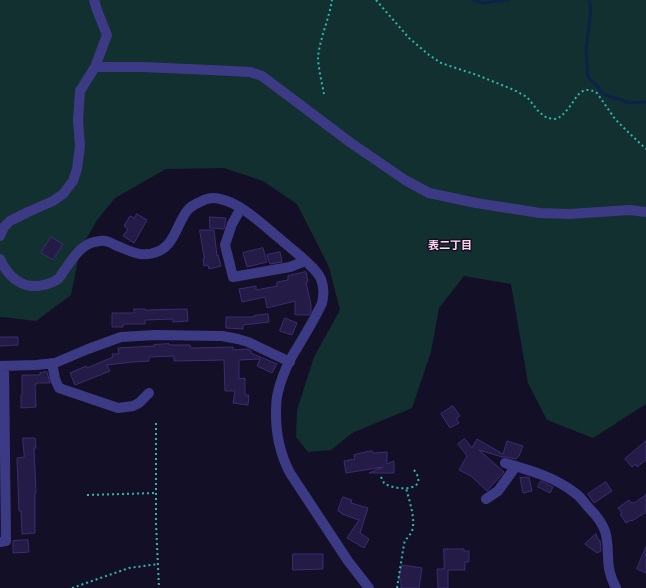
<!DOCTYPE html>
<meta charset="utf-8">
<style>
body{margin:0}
canvas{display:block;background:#130f26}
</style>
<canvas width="646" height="588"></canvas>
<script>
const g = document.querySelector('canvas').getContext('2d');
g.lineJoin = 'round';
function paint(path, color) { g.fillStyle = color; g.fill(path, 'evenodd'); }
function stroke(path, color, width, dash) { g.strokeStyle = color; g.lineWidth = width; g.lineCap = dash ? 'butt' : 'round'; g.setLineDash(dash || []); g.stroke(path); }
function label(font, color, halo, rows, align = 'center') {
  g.font = font + ' Rubik,"Noto Sans JP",sans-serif'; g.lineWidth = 3; g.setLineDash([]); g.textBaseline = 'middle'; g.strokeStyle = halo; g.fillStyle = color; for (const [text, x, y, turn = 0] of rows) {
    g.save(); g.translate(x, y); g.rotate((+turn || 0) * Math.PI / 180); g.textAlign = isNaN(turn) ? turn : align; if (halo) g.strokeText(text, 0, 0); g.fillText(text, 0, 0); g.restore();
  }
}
paint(new Path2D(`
 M0,0H646V404L593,438L547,420L528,383L511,284L464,276L439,308L431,352L412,408L352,433L331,450L308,452L296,437L297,410L314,357L340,310L329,267L297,204L263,181L224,168L166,169L115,198L97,220L80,250L71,295L36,321L3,317H0Z`), '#12302f');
stroke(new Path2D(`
 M474,0L483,3L508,0
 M589,0L591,9L586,50L588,77L595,84L603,94L630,103L646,102`), '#0c2248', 3);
const building = new Path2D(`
 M137,214L147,220L134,243L123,236L128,229L124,226L130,216L134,218Z
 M210,217L226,218L224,229L210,228Z
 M200,230H214L217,256L218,255L221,266L209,269L208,265L204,266L203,259H204Z
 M51,237L63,244L53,260L41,253Z
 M263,248L267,262L247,267L243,253Z
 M280,252L282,262L270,264L267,255Z
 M306,272L308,282H306L311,305V311L309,315H295V301L267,308L265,297L242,302L239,289L256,286V290L277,286V282L288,280V276Z
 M134,309H145V310L187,309L188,321L173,322V319L145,320V324H123V327H112V313H134Z
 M268,314L269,322L243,325V329L226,328V317H254V316Z
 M285,318L297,323L292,335L280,331Z
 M0,337H18V345L0,346Z
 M169,344V345H190L191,348L233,347V350L248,349L251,351V353L277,364L272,373L257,366L260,359L239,360V379L245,378V395H249L248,405L233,403L235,391H225L224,360L174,361V356L149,357V361L132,362L107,365L110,371L75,385L70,373L86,366L87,368L113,357L112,354H119L118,348L154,346V345Z
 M47,372L50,383H37V384H35L36,407L21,408V395H22V375H40V373Z
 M453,406L460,416L456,418L459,423L450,428L441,414Z
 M23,438H35L36,448H34L36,493H35V533L22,534L21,511H19L17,458L24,457Z
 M465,439L472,448L477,439L503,454L507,441L523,446L519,456L516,459L506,457H502V456V457L479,450L504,472L487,491L471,476L459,470L467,456L458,444Z
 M646,441V460L637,467L636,464L632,467L625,459Z
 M372,451L373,453L387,452V464L394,461V473H369L383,467L346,473L344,461L355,459L354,455Z
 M528,477H529L532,491L523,493L520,478Z
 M541,481L553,487L550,493L538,487Z
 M606,482L612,491L594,503L588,494Z
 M646,495V512L632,521L631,520L626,523L620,514L622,513L618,508L629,500L631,503L633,502L634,503Z
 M343,497L352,500L351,503L368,508L360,533L369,539L364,548L347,538L359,520L342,514V513L338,511Z
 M596,534L598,540H600L601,551L597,553L585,544Z
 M28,540L29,552L13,553V541Z
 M646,547V573L637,569Z
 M444,549H464V551H469V562H465V570H448V588H438L437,569H444Z
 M293,554H323V569L293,570Z
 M402,565L422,568L419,588H401V580H399Z`);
paint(building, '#241b47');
stroke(building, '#3b2d73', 1);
stroke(new Path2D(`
 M376,0L409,38L429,55L441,63L477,75L514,90L527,97L539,112L547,118L557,119C561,116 564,114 567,110C576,100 580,83 597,93L615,119L628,132L646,149
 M324,94C322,84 318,66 318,57C320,38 329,19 332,0
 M156,423V523L159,588
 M381,477C382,479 383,481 384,483C391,489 422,493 418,477C417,474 415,471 413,469
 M87,495L156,493
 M72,588L129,568L158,564
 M397,588L404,544C405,539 410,536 412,531C416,519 409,500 406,488`), '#2fb8b0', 2, [2, 3]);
stroke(new Path2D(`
 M95,67H142L211,70L250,72L262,76L351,143L405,180L429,193L476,203L540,213L569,214L630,210L646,212
 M241,208L232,224L225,245L233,277L290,267L305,261
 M0,236L4,227L10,221L28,212L53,201L63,194L73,181L77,169L80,146L78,120L80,91L95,67L107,35L97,10L94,0
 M0,259C8,277 23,290 43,285C48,284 54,282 58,279C60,277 62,274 63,272C74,258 80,243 100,241C105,240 110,242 115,245C131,251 141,259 159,251C175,243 177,224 187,211C190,207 195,204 200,202C207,198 213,197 220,199C241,203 263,225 279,238C290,248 316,267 321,279C324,287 324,295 322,303C320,308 317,313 315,317C307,332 298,346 290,360C286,368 280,383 278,392C276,399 276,407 276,414C276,435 280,454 290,473L348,561L369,588
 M52,363L55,379L59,388L118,408L133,406L139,403L149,393
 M0,366L36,365L55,363L88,349L121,337L155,335L222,336L238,339L248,342L290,362
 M505,463C529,470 555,477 575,493C581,497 585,504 590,509C596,515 602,523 605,531C609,543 607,556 609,568C610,575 613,582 616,588
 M486,499L498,491L516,466
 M0,542L6,541L4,366`), '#3d3a85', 10);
label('bold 11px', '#ffd6f0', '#130f26', [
 ["表二丁目",450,246]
]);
</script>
